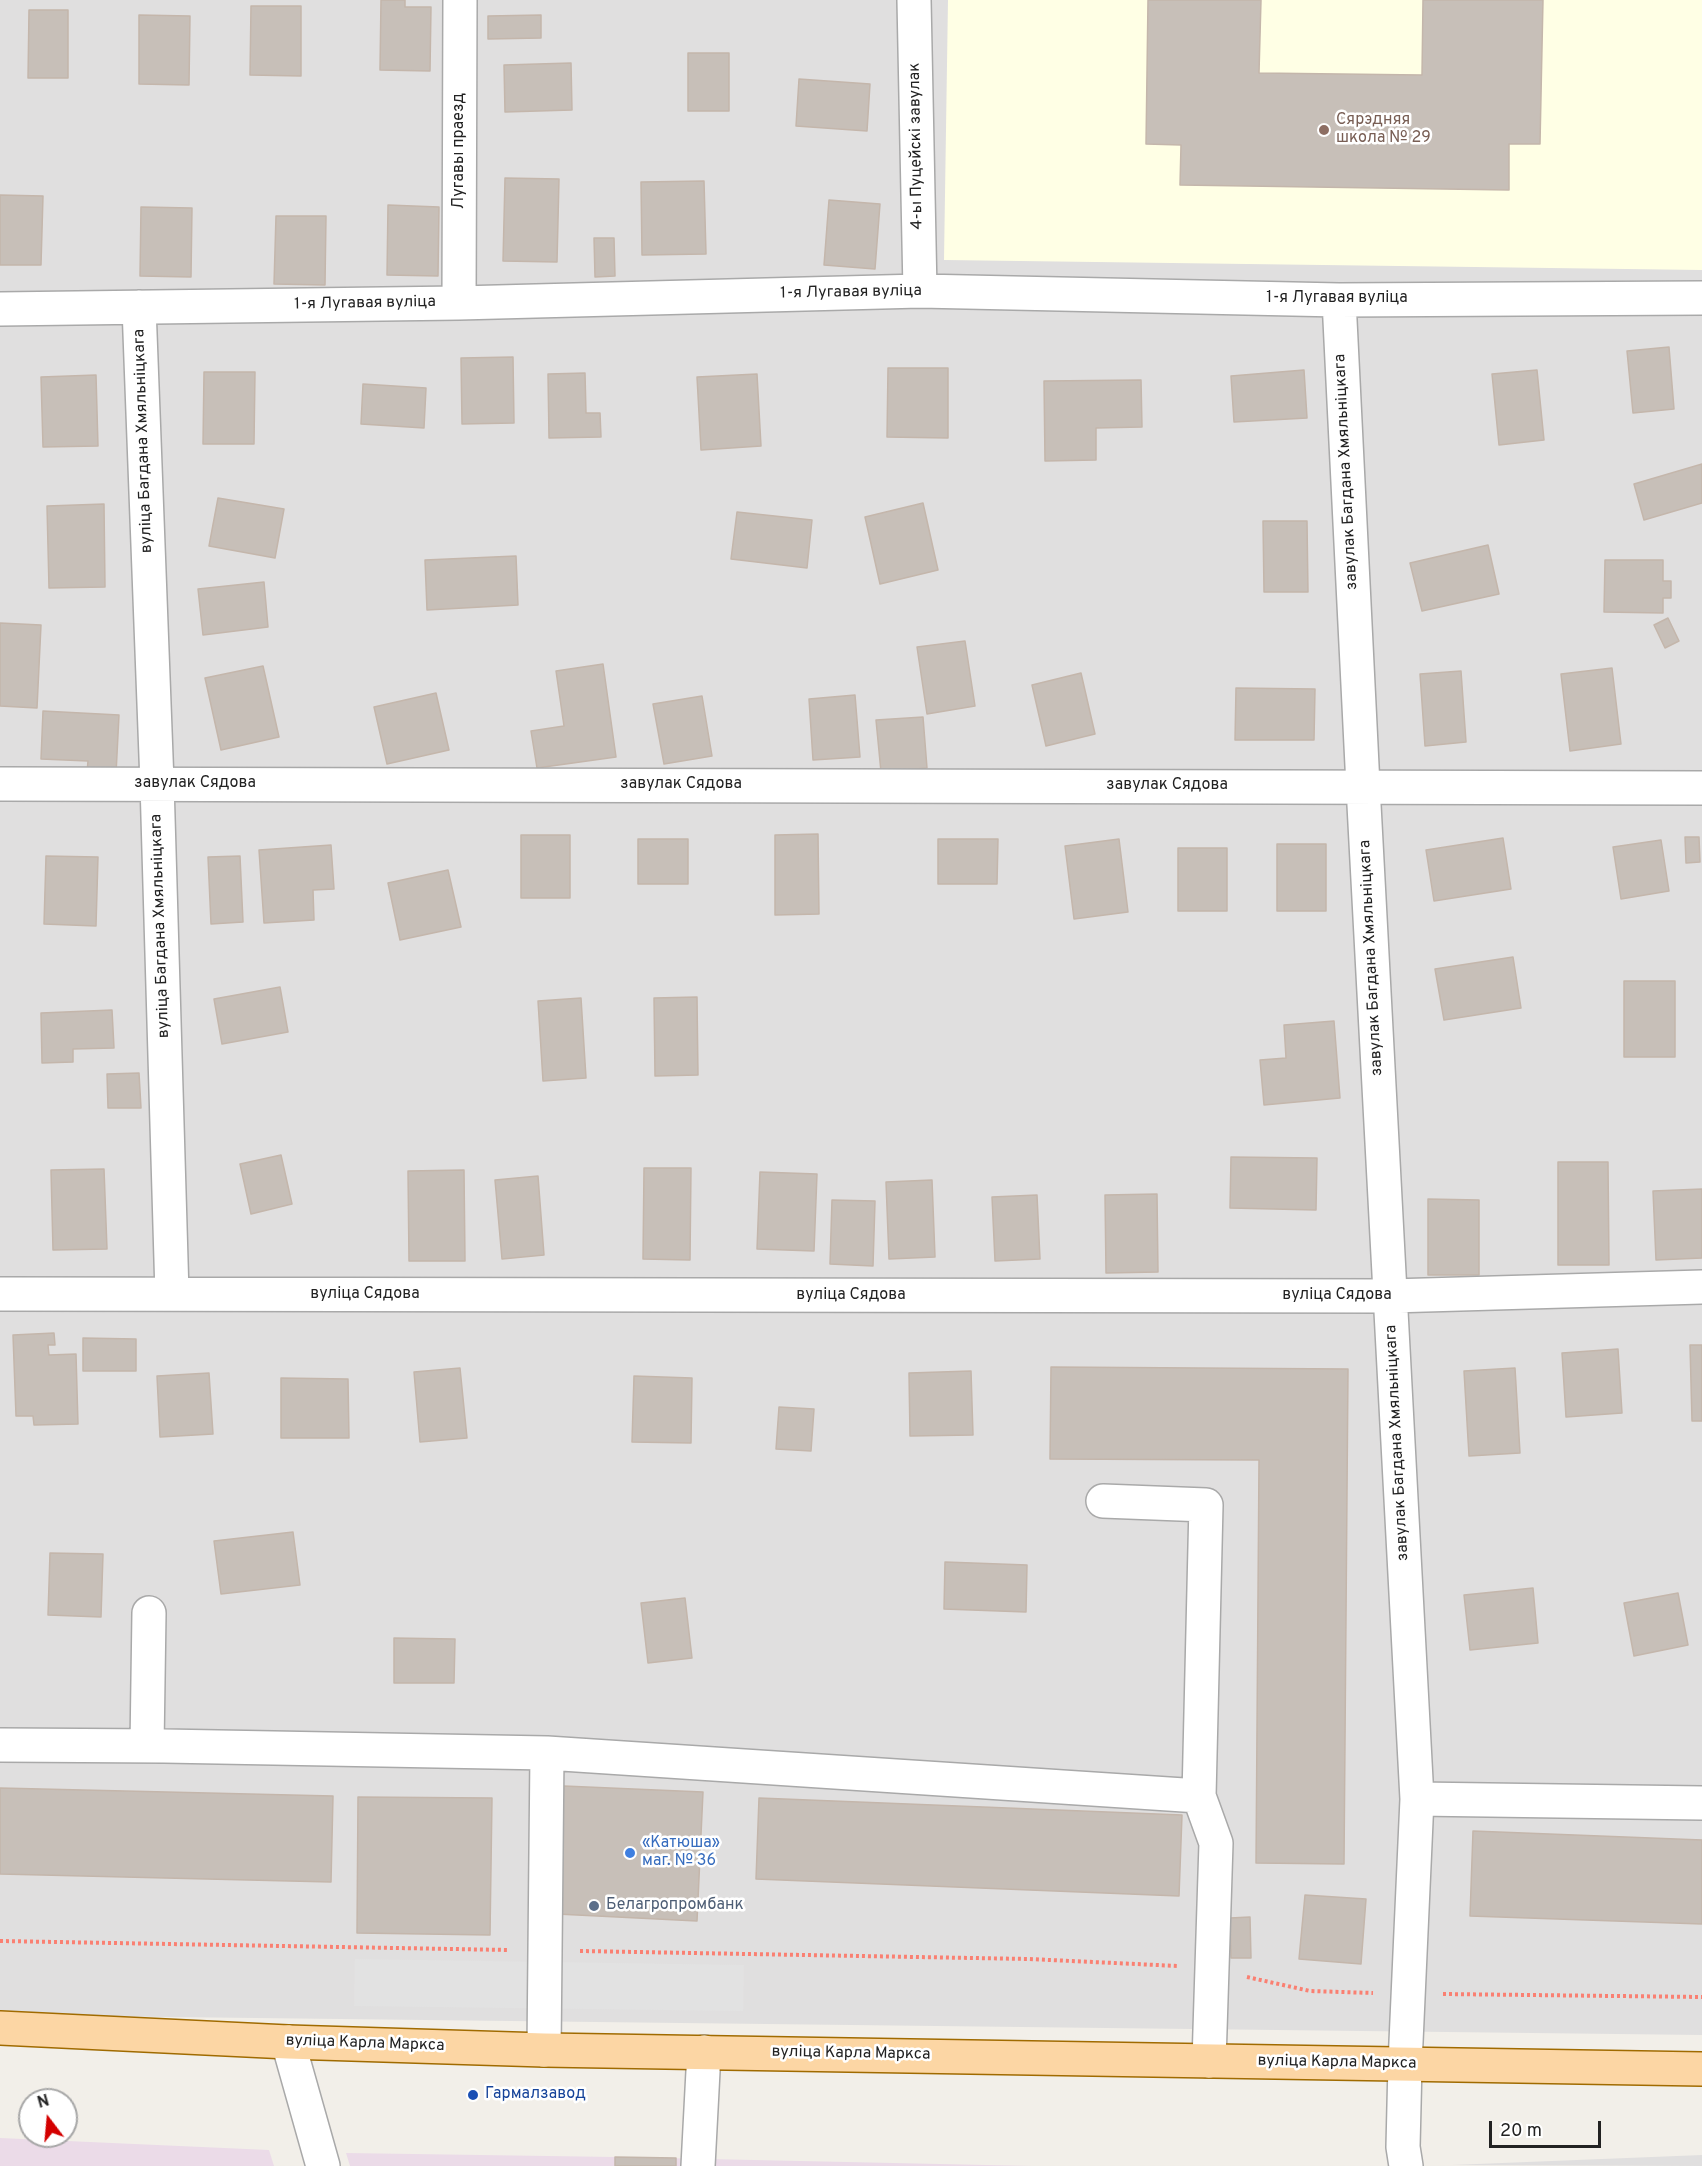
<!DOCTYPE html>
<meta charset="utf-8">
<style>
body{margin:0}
#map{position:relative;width:1702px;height:2166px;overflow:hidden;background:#f2efe9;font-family:Overpass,sans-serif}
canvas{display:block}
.north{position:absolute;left:18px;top:2088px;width:60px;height:60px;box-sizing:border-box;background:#fff;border:2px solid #a7a7a7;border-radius:50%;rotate:344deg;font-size:16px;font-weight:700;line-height:24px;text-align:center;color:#222}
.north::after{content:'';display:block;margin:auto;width:21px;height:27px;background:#d40000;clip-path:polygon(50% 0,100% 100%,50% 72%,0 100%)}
.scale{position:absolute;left:1489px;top:2121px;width:112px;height:27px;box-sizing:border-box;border:3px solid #222;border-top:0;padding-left:8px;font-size:18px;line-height:21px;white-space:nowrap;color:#222;-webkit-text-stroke:4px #fff;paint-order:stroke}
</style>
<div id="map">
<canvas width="1702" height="2166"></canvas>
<div class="north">N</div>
<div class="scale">20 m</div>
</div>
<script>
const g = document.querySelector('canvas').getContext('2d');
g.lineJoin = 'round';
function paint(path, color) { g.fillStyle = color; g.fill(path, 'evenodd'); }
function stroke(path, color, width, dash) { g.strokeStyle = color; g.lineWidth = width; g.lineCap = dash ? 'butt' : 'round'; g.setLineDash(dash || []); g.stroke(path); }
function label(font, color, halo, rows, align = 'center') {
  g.font = font + ' Overpass,sans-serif'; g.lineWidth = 5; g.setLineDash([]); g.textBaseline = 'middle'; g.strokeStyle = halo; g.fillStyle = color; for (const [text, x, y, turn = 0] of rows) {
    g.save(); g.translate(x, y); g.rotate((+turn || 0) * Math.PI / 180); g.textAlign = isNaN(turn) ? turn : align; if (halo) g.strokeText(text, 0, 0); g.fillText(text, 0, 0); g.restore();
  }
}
paint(new Path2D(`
 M0,0H1702V2035L0,2015Z
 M1702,2155V2166L1452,2165Z`), '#e0dfdf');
paint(new Path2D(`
 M0,2138L269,2150L274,2166H0Z
 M346,2153L615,2157L1032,2166H350Z`), '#ebdbe8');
paint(new Path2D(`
 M948,0H1702V270L944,260Z`), '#ffffe5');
paint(new Path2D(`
 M355,1959L744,1965L743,2011L354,2006Z`), '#e2e2e2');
const building = new Path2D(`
 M381,0H405V7H431L430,71L380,70Z
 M1148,0H1261L1259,73L1422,75L1423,0H1543L1540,144H1509V190L1180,185L1181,145L1146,144Z
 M251,6H301V76L250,75Z
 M29,10H68V78H28Z
 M139,15L190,16L189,85L139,84Z
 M541,15V38L488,39V16Z
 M688,53H729V111H688Z
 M571,63L572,110L505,112L504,65Z
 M799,79L870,84L867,131L796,126Z
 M505,178L559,179L557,262L503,261Z
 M704,181L706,254L642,255L641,182Z
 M0,195L43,196L41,265H0Z
 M829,200L880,204L875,269L824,265Z
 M388,205L439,207L438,276L387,275Z
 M141,207L192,208L191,277L140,276Z
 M276,216H326L325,285L274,284Z
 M594,238H614L615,276L595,277Z
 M1669,347L1674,409L1633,413L1627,351Z
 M513,357L514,423L462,424L461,358Z
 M888,368H948V438L887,437Z
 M1304,370L1307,418L1234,422L1231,376Z
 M1537,370L1544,440L1499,445L1492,374Z
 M204,372H255L254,444H203Z
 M585,373L586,413H600L601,437L549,438L548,374Z
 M757,374L761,446L701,450L697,377Z
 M96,375L98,446L43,447L41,377Z
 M1141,380L1142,427L1096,428V460L1045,461L1044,381Z
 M363,384L426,388L424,428L361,424Z
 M1702,464V503L1644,520L1634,484Z
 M218,498L284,509L275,558L209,546Z
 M923,503L938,570L880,584L865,517Z
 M104,504L105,587L49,588L47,506Z
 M737,512L812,520L807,568L731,559Z
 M1263,521H1307L1308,592H1264Z
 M1488,545L1499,594L1422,611L1410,563Z
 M516,556L518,605L427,610L425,560Z
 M1605,560H1663V581H1671V598H1663V613L1604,612Z
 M264,582L268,627L203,635L198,589Z
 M1668,618L1679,641L1665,648L1654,625Z
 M0,623L41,625L37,708L0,706Z
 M965,641L975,706L927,714L917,647Z
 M603,664L616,757L537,768L531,731L564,726L556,671Z
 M263,666L279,737L221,750L205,678Z
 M1612,668L1621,744L1570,751L1561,674Z
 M1461,671L1466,742L1425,746L1420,674Z
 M1081,673L1095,734L1046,746L1032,685Z
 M1236,688L1315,689L1314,740H1235Z
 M436,693L449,750L387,764L374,707Z
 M855,695L860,757L813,760L809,699Z
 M702,696L712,756L664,764L653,704Z
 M43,711L119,715L116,774L87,772L88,761L41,759Z
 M923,717L927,768L881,772L876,720Z
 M818,834L819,914L775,915V835Z
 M521,835H570V898H521Z
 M1685,837H1699L1700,862L1686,863Z
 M1503,838L1511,889L1434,901L1426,850Z
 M638,839H688V884H638Z
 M938,839H998L997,884H938Z
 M1119,839L1128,912L1074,919L1065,846Z
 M1661,840L1669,891L1621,899L1613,847Z
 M1277,844H1326V911H1277Z
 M331,845L334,889L313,890L314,920L264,923L259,850Z
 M1178,848H1227V911H1178Z
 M46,856L98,857L96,926L44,924Z
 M240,856L243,922L211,924L208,857Z
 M448,870L461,927L400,940L388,883Z
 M1513,957L1521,1008L1444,1020L1435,969Z
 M1624,981H1675V1057H1624Z
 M280,987L288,1032L222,1044L214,999Z
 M697,997L698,1075L655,1076L654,998Z
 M581,998L586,1078L543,1081L538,1001Z
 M112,1010L114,1048L73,1049V1062L42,1063L41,1013Z
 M1334,1021L1340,1098L1264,1105L1260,1060L1286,1058L1284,1025Z
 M139,1073L141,1108H108L107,1074Z
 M281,1155L292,1204L251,1214L240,1164Z
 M1231,1157L1317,1158L1316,1210L1230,1208Z
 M1558,1162H1608L1609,1265H1558Z
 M644,1168H691L690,1260L643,1259Z
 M104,1169L107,1249L53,1250L51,1170Z
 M464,1170L465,1261H409L408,1171Z
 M760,1172L817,1174L814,1251L757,1249Z
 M538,1176L544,1255L502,1259L495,1180Z
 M932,1180L935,1257L889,1259L886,1182Z
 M1702,1189V1258L1656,1260L1653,1191Z
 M1157,1194L1158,1272L1106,1273L1105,1195Z
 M1037,1195L1040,1259L995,1261L992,1197Z
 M1428,1199L1479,1200V1275H1428Z
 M832,1200L875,1201L873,1266L830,1264Z
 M54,1333L55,1345H48L49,1355L76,1354L78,1424L34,1425L33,1416H16L13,1335Z
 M83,1338L136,1339V1371H83Z
 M1690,1345H1702V1421H1692Z
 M1618,1349L1622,1413L1566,1417L1562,1353Z
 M1051,1367L1348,1369L1344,1864L1256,1863L1259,1460L1050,1459Z
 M460,1368L467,1438L420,1442L414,1372Z
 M1515,1368L1520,1453L1469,1456L1464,1371Z
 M971,1371L973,1435L910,1436L909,1373Z
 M209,1373L213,1434L160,1437L157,1376Z
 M634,1376L692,1378L691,1443L632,1442Z
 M281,1378L348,1379L349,1438H281Z
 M779,1407L814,1409L811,1451L776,1449Z
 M293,1532L300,1585L221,1594L214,1541Z
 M50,1553L103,1554L101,1617L48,1615Z
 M945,1562L1027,1565L1026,1612L944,1609Z
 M1533,1588L1538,1643L1470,1650L1464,1595Z
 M1678,1593L1688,1645L1634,1656L1624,1603Z
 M685,1598L692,1658L648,1663L641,1603Z
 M394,1638L455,1639L454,1683H394Z
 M564,1786L703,1792L697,1921L557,1914Z
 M0,1788L333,1796L331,1882L0,1874Z
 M358,1797L492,1798L490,1935L357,1933Z
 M759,1798L1182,1815L1179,1896L756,1879Z
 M1473,1831L1702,1840V1924L1470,1916Z
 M1305,1895L1366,1899L1361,1964L1299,1959Z
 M1250,1917L1251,1958H1231L1230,1918Z
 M615,2157L676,2158V2166H615Z`);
paint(building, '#c7bfb8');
stroke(building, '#c4b6ab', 1.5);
const minor = new Path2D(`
 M914,0L920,291
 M1339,300L1363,786L1417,1799L1405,2064L1403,2147L1406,2166
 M459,303L460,0
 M139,307L157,783L172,1294
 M0,309L459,303L920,291L1339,300L1702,298
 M0,784L1702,788
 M0,1294L1391,1296L1702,1287
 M0,1745L164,1746L547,1753L544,2050
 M147,1746L149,1613
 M547,1753L1199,1796L1206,1505L1103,1501
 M1199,1796L1216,1843L1209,2061
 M1417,1799L1702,1803
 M288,2042L323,2166
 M698,2166L704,2052`);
const major = new Path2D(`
 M0,2028L288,2042L544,2050L1702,2069`);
stroke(minor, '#a9a9a9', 36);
stroke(major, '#a06b00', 36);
stroke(new Path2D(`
 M0,1941L509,1950
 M580,1951L1029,1959L1178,1966
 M1247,1977L1310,1991L1373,1993
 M1443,1994L1702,1997`), '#fa8072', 4, [3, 3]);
stroke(minor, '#fff', 33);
stroke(major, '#fcd6a4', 33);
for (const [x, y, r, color] of [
 [1324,130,6,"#8d6e63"],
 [630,1853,6,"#3f7fe0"],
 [594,1906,6,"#5c6f8a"],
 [473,2095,6,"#1a4fb4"]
]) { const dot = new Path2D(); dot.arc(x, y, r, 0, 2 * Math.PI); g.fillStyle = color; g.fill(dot); stroke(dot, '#fff', 2); }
label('16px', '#785e54', '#fff', [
 ["Сярэдняя",1336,121],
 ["школа № 29",1336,139]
], 'left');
label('16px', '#222', '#fff', [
 ["4-ы Пуцейскі завулак",917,146,-91],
 ["Лугавы праезд",460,151,-90],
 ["1-я Лугавая вуліца",851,293,-1],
 ["1-я Лугавая вуліца",1337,299],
 ["1-я Лугавая вуліца",365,304,-1],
 ["вуліца Багдана Хмяльніцкага",144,441,-92],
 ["завулак Багдана Хмяльніцкага",1347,472,-93],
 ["завулак Сядова",195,784],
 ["завулак Сядова",681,785],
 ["завулак Сядова",1167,786],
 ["вуліца Багдана Хмяльніцкага",161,926,-92],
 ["завулак Багдана Хмяльніцкага",1372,958,-93],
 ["вуліца Сядова",365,1295],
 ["вуліца Сядова",851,1296],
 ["вуліца Сядова",1337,1296],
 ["завулак Багдана Хмяльніцкага",1398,1443,-93],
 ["вуліца Карла Маркса",365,2044,2],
 ["вуліца Карла Маркса",851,2054,1],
 ["вуліца Карла Маркса",1337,2063,1]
]);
label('16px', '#366cbe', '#fff', [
 ["«Катюша»",642,1844],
 ["маг. № 36",642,1862]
], 'left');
label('16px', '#4e5e75', '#fff', [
 ["Белагропромбанк",606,1906]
], 'left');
label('16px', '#164399', '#fff', [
 ["Гармалзавод",485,2095]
], 'left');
</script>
